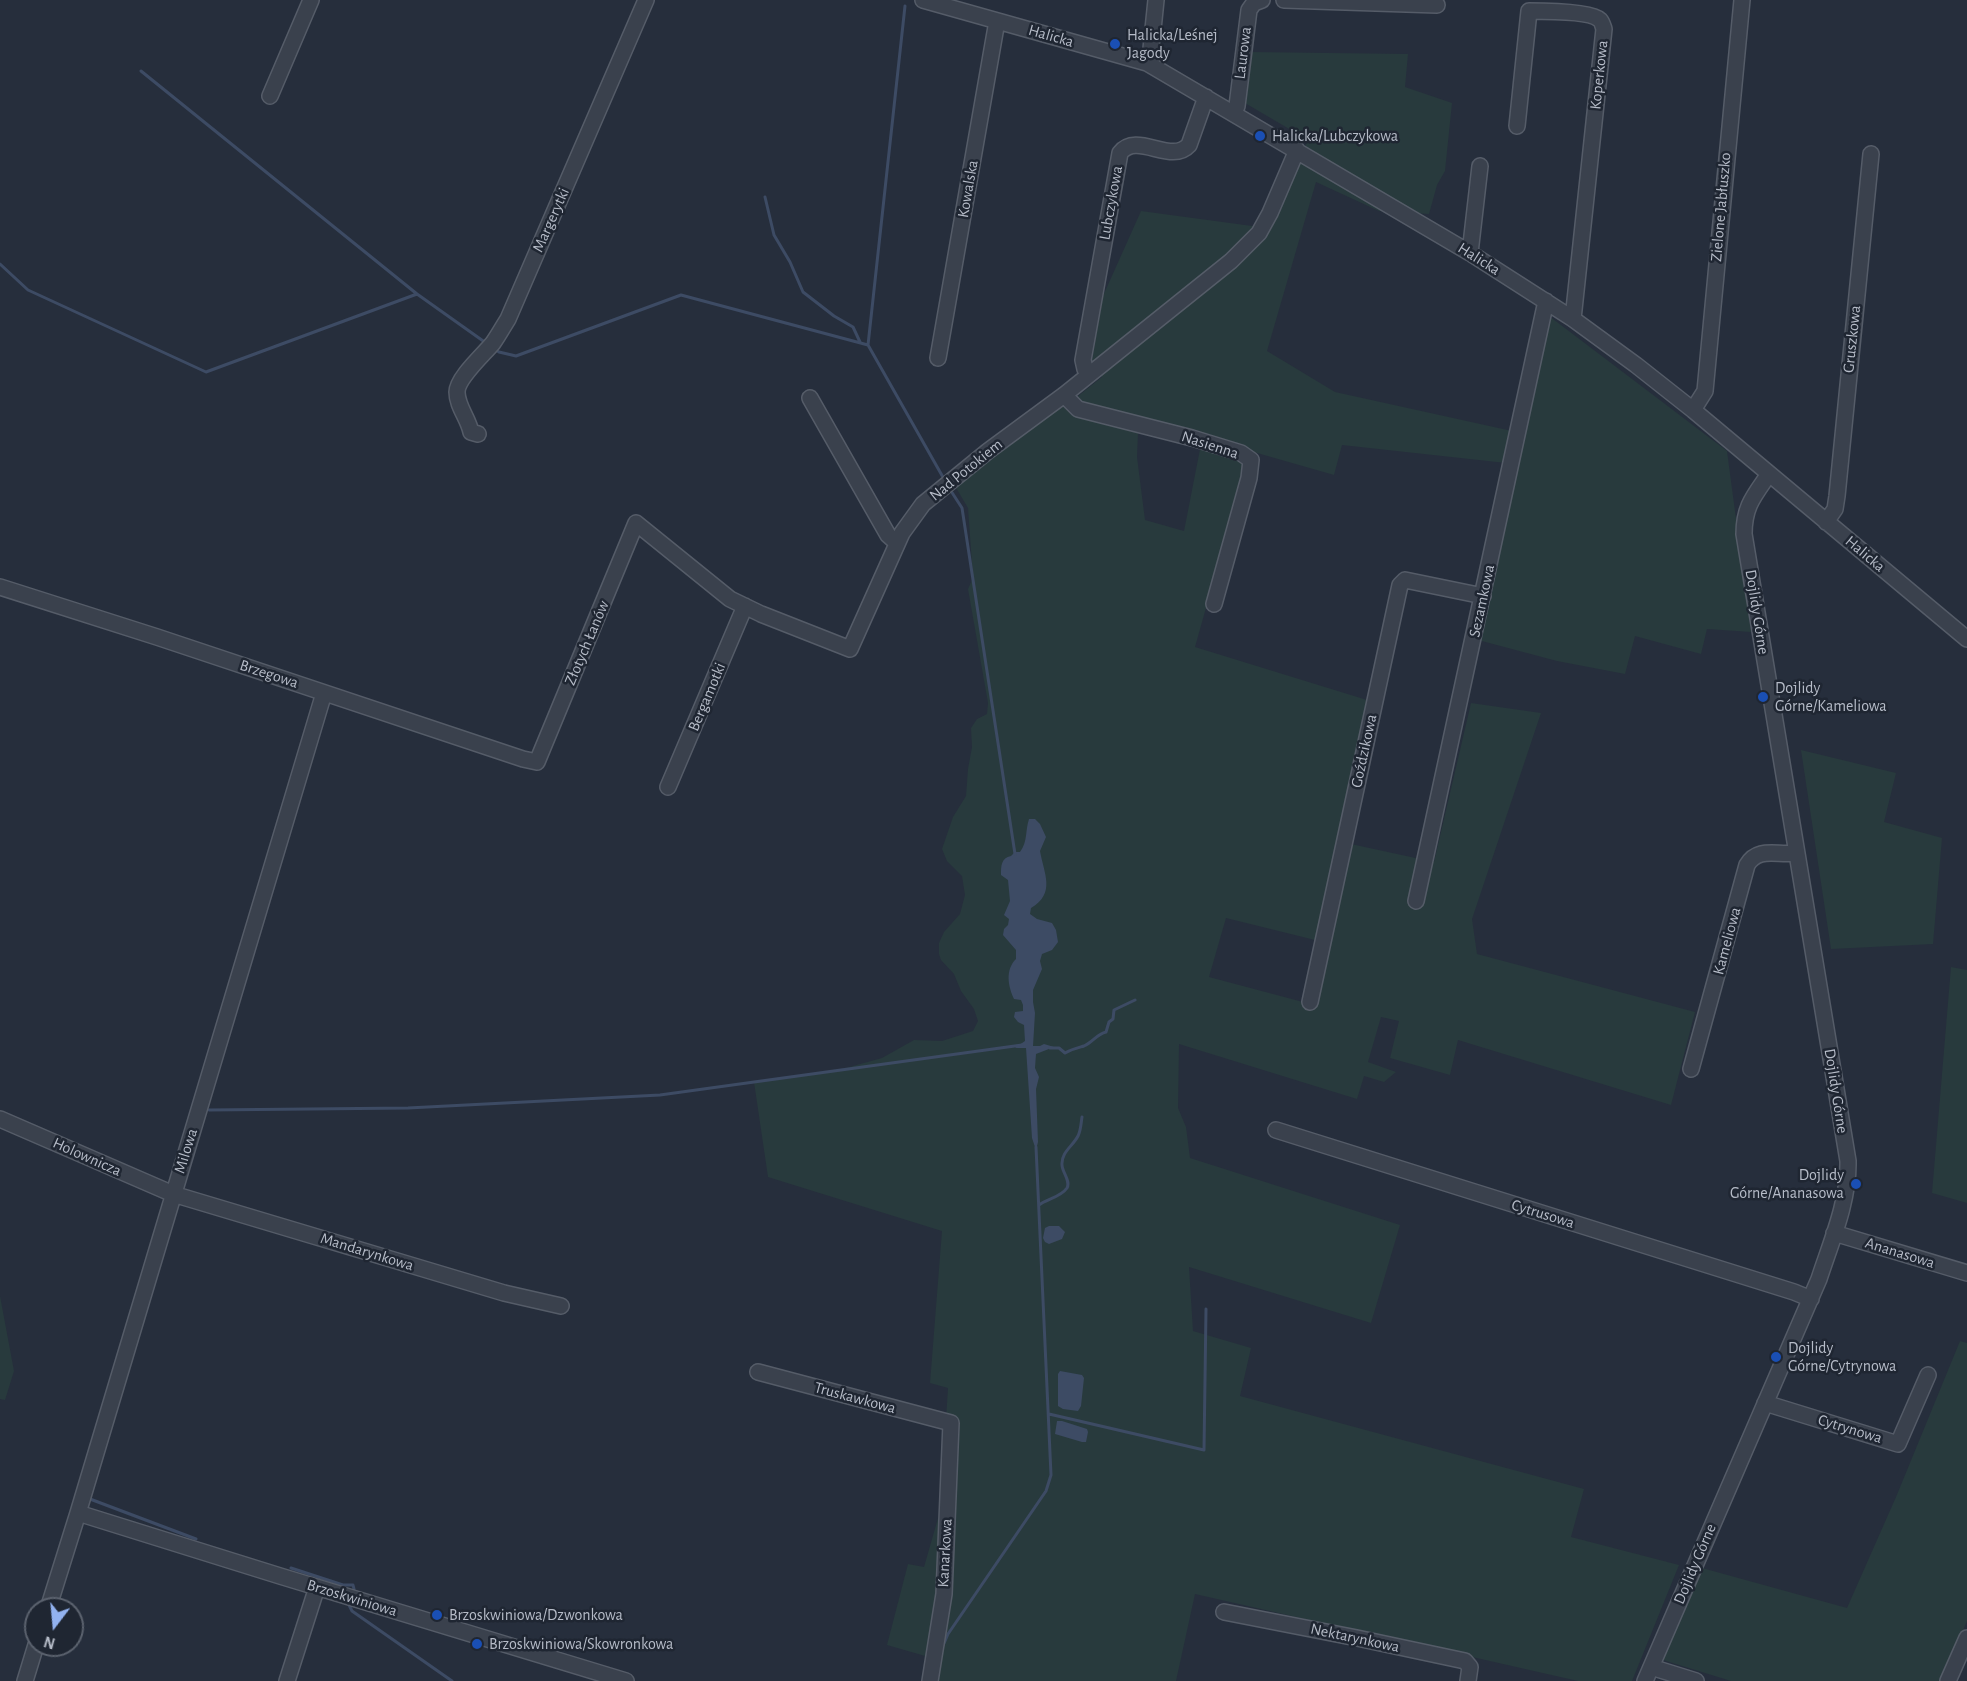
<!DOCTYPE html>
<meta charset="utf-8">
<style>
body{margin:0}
#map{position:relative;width:1967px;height:1681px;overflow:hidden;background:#262e3c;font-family:"Alegreya Sans",sans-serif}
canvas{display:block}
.north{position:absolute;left:24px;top:1597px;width:60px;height:60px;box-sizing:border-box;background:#1f2632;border:2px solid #5b626e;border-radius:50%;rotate:196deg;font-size:16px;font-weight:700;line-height:24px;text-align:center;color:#b6bcc8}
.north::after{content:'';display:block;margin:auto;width:21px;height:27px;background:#92b2f0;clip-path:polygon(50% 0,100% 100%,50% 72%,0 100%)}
</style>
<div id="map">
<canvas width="1967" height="1681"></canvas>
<div class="north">N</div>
</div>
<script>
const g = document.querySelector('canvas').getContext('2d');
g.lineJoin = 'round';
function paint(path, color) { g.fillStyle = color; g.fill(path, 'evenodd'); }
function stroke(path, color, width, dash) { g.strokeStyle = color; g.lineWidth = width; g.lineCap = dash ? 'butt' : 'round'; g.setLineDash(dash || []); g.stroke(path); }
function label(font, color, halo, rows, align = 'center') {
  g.font = font + ' "Alegreya Sans",sans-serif'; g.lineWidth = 5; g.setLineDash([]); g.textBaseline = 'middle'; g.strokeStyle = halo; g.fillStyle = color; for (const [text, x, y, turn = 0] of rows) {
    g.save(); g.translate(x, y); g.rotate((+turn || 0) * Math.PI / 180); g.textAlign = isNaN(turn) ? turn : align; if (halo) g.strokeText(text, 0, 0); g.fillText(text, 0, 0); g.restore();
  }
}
paint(new Path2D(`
 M1250,52L1408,54L1405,87L1452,103L1445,171L1437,185L1429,214L1379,211L1316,182L1267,351L1335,392L1512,431L1506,463L1342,445L1334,475L1250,451L1195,647L1367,700L1337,841L1434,862L1471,703L1541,713L1472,919L1477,954L1695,1012L1671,1105L1458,1040L1450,1075L1390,1058L1399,1021L1381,1017L1368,1062L1396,1072L1384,1082L1364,1076L1357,1099L1179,1044L1178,1108L1186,1127L1190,1158L1400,1225L1371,1323L1189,1267L1193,1331L1251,1348L1240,1396L1584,1489L1571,1537L1679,1565L1632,1681H1578L1195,1594L1176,1681H936L939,1660L887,1645L908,1564L924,1567L940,1511L948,1388L930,1383L942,1231L768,1177L754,1082L835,1071L882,1058L914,1040L942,1041L973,1031L978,1021L974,1009L961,991L954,974L941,960L939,954V943L944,932L960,914L965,895L962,876L947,861L942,849L953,817L966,796L968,769L972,747L971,728L977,719L987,714L988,703L968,589L973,578L968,508L955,486L1004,446L1063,406L1073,416L1138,433L1137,457L1145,520L1184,531L1203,434L1083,404L1077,397L1102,377L1092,360L1103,296L1141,211L1267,228L1308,140L1245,103ZM1226,918L1315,940L1303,1002L1209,977Z
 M1549,316L1727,451L1751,632L1707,629L1701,654L1635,636L1625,674L1557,661L1478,640Z
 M1801,750L1896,773L1884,822L1942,838L1933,944L1831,949Z
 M1951,967L1967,970V1203L1932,1193Z
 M0,1296L14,1371L5,1400L0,1399Z
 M1960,1341L1967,1343V1621L1941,1681H1731L1663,1660L1702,1568L1847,1608L1896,1497Z`), '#283a3d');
paint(new Path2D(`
 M1029,819H1035L1040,824L1046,837L1040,851C1044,874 1056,893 1031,908L1030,914L1037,919L1052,923L1056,930L1058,942L1052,950L1042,954L1040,961L1042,969L1033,990V1002L1035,1013L1033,1046H1040L1044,1044L1054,1047L1036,1054L1035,1068L1039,1077L1036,1089L1038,1142L1036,1150L1032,1138L1026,1048H1015L1025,1041L1024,1025L1018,1022L1014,1017L1015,1012L1023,1011V1005L1021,1000L1014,999C1008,986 1005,970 1016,959V950L1003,935L1004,929L1008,925L1009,919L1004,915L1010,901L1008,880L1001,875C1001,866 1001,858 1011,856L1015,852H1020C1028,841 1025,831 1029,819Z
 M1049,1226H1059L1065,1232L1062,1239L1049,1244L1045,1242L1043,1238L1045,1228Z
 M1060,1371L1082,1375L1084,1378L1081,1406L1078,1411L1063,1409L1058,1406V1374Z
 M1057,1421H1062L1087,1429L1088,1432L1086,1442H1082L1055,1434Z`), '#3d4b64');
stroke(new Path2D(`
 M905,6L868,345L944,479
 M141,71L417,294L486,343
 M765,197L774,235L790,262L803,292L834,316L853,327L860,342
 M0,264L28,290L206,372L417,294
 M494,349L499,352L516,356L681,295L868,345
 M951,491L962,508L1015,854
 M1050,1048H1059L1065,1053C1072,1049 1077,1048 1084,1046C1093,1042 1097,1034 1106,1032L1109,1022L1113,1019L1114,1010L1135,1000
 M209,1110L408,1108L660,1095L1022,1045
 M1039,1205C1047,1199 1061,1197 1067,1188C1071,1181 1062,1172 1062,1165C1061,1152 1073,1146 1078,1136C1081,1130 1081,1123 1082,1117
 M1049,1414L1204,1450L1206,1309
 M90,1499L196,1539
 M291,1568L343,1585H353L354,1589
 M349,1605L352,1611L452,1681
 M942,1648L948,1634L1046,1491L1051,1475L1036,1147`), '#3d4b64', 3);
const minor = new Path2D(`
 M923,0L1147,63L1470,253L1573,319L1636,365L1693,410L1967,639
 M1284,0L1437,5
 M1147,63L1151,49L1156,0
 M270,96L311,0
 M1234,113L1237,106L1249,10L1254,3L1262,0
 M1517,126L1529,11C1543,11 1591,11 1600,20C1602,22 1603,26 1604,29L1573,319
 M1470,253L1480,166
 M938,358L997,21
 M1089,375L1085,369L1083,360L1120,153C1137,131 1171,165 1189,145L1206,97
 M1064,395L1078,409L1192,438L1241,453L1251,460L1249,478L1214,604
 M810,398L888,535L897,543
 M1693,410L1705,391L1742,0
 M478,434L471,432C468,418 457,406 457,392C457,378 484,354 493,343C498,336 503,327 508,319L646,0
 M1826,522L1835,509L1837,496L1871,154
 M0,587L157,637L523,759L537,762L636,523L730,599L761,614L850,649L902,533L923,504L988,451L1064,395L1231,261L1259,233L1270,213L1297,150
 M668,787L745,606
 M1416,901L1546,301
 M1310,1002L1400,585L1405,580L1483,596
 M1691,1069L1747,865C1758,846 1778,856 1796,853
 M0,1119L173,1194L504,1293L561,1306
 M1276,1130L1794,1292L1811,1299
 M1834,1233L1967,1273
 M758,1372L951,1423L944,1594L930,1681
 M1765,1403L1898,1444L1928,1375
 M78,1513L280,1576L626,1681
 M48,1609L78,1513L324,693
 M1224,1612L1357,1638L1465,1661L1470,1667L1468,1681
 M1651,1667L1696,1681
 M25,1681L36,1645
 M287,1681L317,1587
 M1645,1681L1819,1279C1831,1242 1849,1201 1848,1161L1744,534C1744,506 1754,496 1769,474
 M1948,1681L1967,1638`);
stroke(minor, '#555c68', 18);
stroke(minor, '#3a414d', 15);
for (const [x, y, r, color] of [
 [1115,44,6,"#1a4fb4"],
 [1260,136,6,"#1a4fb4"],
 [1763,697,6,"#1a4fb4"],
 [1856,1184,6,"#1a4fb4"],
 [1776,1357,6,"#1a4fb4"],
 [437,1615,6,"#1a4fb4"],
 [477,1644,6,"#1a4fb4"]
]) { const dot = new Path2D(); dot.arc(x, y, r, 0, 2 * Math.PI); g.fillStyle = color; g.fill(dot); stroke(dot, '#1f2632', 2); }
label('16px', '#b6bcc8', '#1f2632', [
 ["Halicka/Leśnej",1127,35],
 ["Jagody",1127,53],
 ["Halicka/Lubczykowa",1272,136],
 ["Dojlidy",1775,688],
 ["Górne/Kameliowa",1775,706],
 ["Dojlidy",1844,1175,"right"],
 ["Górne/Ananasowa",1844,1193,"right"],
 ["Dojlidy",1788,1348],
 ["Górne/Cytrynowa",1788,1366],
 ["Brzoskwiniowa/Dzwonkowa",449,1615],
 ["Brzoskwiniowa/Skowronkowa",489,1644]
], 'left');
label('16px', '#b6bcc8', '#1f2632', [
 ["Halicka",1051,36,16],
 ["Laurowa",1243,53,-83],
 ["Koperkowa",1599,75,-84],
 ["Kowalska",968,189,-80],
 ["Lubczykowa",1111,203,-80],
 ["Zielone Jabłuszko",1721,207,-85],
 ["Margerytki",551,220,-66],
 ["Halicka",1479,259,32],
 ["Gruszkowa",1852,339,-84],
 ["Nasienna",1210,445,18],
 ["Nad Potokiem",966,470,-39],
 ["Halicka",1865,554,40],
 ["Sezamkowa",1482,601,-78],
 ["Dojlidy Górne",1757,612,81],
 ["Złotych Łanów",587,643,-67],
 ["Brzegowa",269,674,18],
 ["Bergamotki",707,697,-67],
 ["Goździkowa",1364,751,-78],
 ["Kameliowa",1727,941,-75],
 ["Dojlidy Górne",1836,1091,81],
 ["Milowa",186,1151,-73],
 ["Holownicza",87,1157,24],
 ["Cytrusowa",1543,1214,17],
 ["Mandarynkowa",367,1252,17],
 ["Ananasowa",1900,1253,17],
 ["Truskawkowa",855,1398,15],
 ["Cytrynowa",1850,1429,17],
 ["Kanarkowa",945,1553,-87],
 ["Dojlidy Górne",1695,1564,-67],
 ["Brzoskwiniowa",352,1598,17],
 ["Nektarynkowa",1355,1638,12]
]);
</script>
